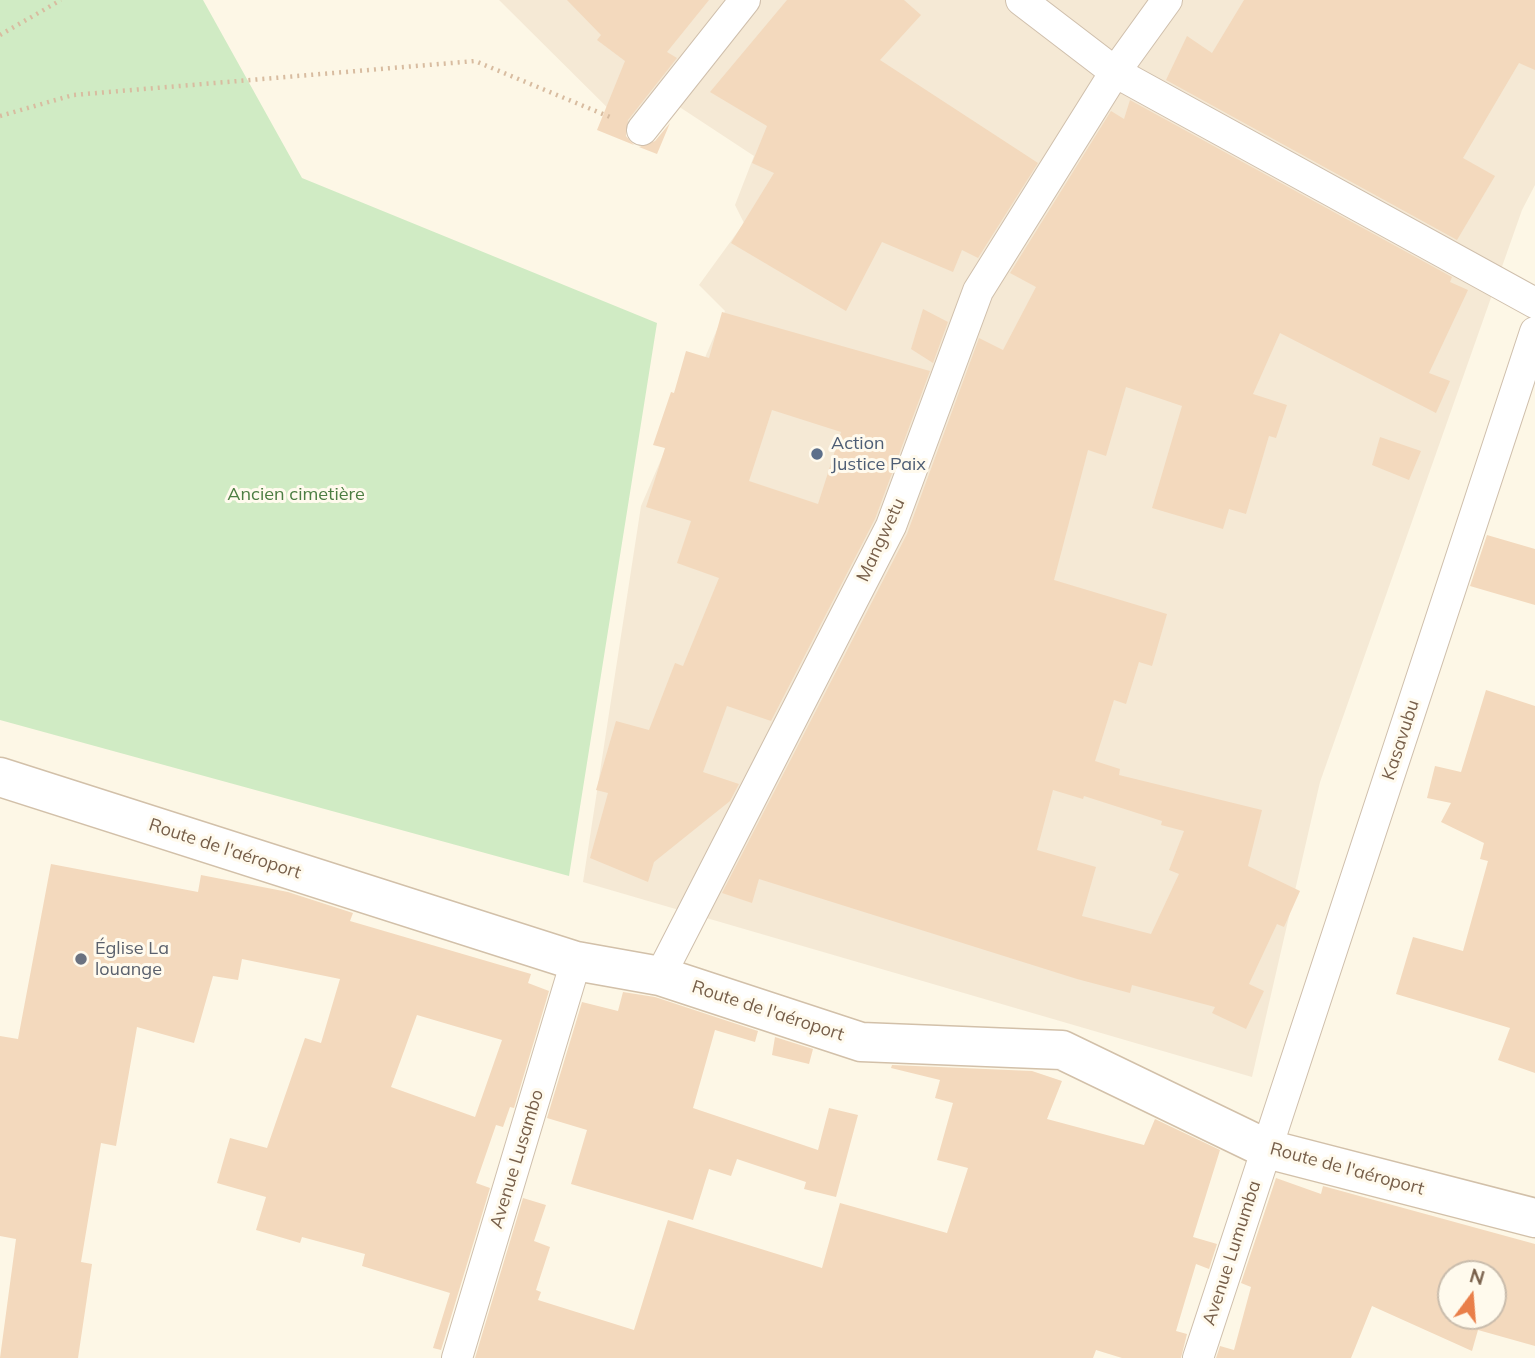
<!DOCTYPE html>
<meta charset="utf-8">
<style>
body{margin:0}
#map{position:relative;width:1535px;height:1358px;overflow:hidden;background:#fdf7e6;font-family:Mulish,sans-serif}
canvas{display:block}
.north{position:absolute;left:1437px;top:1260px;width:70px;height:70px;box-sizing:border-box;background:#fffaed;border:2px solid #c9bcac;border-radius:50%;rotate:16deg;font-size:19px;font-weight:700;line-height:28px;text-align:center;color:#775f4a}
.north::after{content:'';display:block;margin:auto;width:24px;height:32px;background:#e97f4a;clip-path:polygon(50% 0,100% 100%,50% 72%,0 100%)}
</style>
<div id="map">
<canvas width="1535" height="1358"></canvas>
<div class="north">N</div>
</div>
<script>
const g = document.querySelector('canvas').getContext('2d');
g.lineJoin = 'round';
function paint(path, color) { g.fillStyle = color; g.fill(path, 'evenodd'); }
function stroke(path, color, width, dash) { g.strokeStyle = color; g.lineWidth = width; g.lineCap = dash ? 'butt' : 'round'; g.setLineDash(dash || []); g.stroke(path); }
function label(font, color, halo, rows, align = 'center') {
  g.font = font + ' Mulish,sans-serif'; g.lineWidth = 6; g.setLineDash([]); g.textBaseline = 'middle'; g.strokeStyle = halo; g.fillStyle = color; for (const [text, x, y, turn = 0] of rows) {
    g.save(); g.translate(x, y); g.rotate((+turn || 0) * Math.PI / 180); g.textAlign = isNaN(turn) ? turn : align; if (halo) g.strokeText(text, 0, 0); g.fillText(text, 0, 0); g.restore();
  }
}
paint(new Path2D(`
 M499,0H1535V185L1522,210L1320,782L1252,1077L583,882L641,506L725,311L699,285L744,223L735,205L754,156L678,106L645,145Z`), '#f5e9d5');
paint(new Path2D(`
 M0,0H203L302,178L657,323L569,876L0,720Z`), '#d0ebc4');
paint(new Path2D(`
 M567,0H709L667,52L677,58L628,120L626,136L634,145L597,130L625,61L597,40L601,35Z
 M787,0H904L921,15L880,60L1038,163L978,258L962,250L953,272L882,242L846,311L731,243L774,173L752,163L767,126L710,92Z
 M1244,0H1535V70L1519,63L1463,158L1495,176L1457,240L1166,80L1187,36L1212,53Z
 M1130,100L1452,277L1450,282L1468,290L1429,373L1450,381L1436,413L1280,333L1253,394L1287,405L1276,438L1269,436L1246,514L1229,509L1223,529L1152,508L1182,406L1126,387L1106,456L1088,450L1054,580L1167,614L1152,666L1139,662L1126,704L1114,700L1095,761L1120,769L1119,775L1262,810L1248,866L1300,891L1284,927L1277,924L1249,984L1264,991L1246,1029L1212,1013L1215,1007L1132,985L1130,993L1077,979L759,879L752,903L722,893L907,534L979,338L1003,350L1036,287L1010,273L1111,111L1124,119ZM1053,790L1083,799L1084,796L1162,821L1161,825L1184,831L1169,870L1179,874L1151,934L1082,916L1096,867L1037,850Z
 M670,123L657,154L639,147L655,141Z
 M923,309L948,322L933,363L911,349Z
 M722,312L930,371L875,519L771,721L727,706L703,772L739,784L730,801L654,862L648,882L590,858L608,793L596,790L616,721L649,730L675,663L683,666L719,578L677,563L691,521L646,507L665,448L653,445L671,392L674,393L686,351L709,358ZM772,410L841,432L818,504L749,481Z
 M1380,437L1421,451L1409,480L1372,465Z
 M1487,535L1535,549V605L1470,586Z
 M1486,690L1535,706V1073L1498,1060L1510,1028L1396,994L1413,937L1463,951L1488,861L1480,859L1484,843L1441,822L1451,803L1427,798L1435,766L1461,772Z
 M51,864L198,892L201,875L288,892L353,913L350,921L531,974L528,983L549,991L514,1108L510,1107L503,1127L496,1125L476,1183L490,1188L441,1350L433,1348L450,1293L362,1266L365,1254L302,1237L300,1243L256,1230L266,1197L217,1183L230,1138L267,1148L305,1038L321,1043L340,979L242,959L238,980L213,976L194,1043L137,1027L116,1146L101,1143L81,1262L92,1264L78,1358H0L16,1239L0,1236V1036L18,1039ZM417,1015L502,1040L475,1117L391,1087Z
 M623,992L655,997L758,1031L755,1042L715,1030L693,1108L818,1150L829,1108L858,1115L836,1197L804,1189L806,1182L737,1159L731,1176L709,1169L693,1220L571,1184L587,1130L547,1118L582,1002L618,1011Z
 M775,1037L813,1049L809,1064L772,1055Z
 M892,1065L1032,1071L1062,1081L1047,1119L1144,1145L1155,1119L1220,1150L1193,1237L1217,1244L1209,1269L1196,1264L1176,1331L1187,1334L1181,1358H1122L1096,1350L1093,1358H475L523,1198L546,1205L534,1241L550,1247L536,1290L541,1292L538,1300L634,1330L668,1220L822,1268L840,1203L947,1233L968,1168L937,1160L953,1103L935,1098L940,1080L891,1068Z
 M1276,1178L1321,1194L1323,1186L1535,1244V1346L1478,1330L1472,1351L1372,1306L1351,1358H1216L1220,1346L1234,1350L1251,1287L1241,1283ZM1451,1274H1493V1316H1451Z`), '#f3d9bd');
const street = new Path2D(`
 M1021,0L1115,72L1535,303
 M642,130L745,0
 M660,976L891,526L978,291L1115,72L1167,0
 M457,1358L576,961
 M1198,1358L1535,332`);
const secondary = new Path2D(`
 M0,777L576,961L660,976L861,1042L1062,1050L1267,1149L1535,1218`);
stroke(street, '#cfbfac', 32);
stroke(secondary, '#d2c0a9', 41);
stroke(new Path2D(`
 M0,35L61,0
 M0,116L73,95L475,61L610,117`), '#d8bca0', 4.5, [2, 5]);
stroke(street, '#fff', 30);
stroke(secondary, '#fff', 38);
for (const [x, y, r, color] of [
 [817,454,7,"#5c6f8a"],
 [81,959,7,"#6b7280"]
]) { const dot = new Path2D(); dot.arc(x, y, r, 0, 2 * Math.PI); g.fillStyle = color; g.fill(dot); stroke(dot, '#fffaed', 2.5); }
label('18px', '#4e5e75', '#fffaed', [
 ["Action",831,444],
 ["Justice Paix",831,465]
], 'left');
label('18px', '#4c7d42', '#fffaed', [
 ["Ancien cimetière",296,495]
]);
label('18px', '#775f4a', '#fffaed', [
 ["Mangwetu",881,540,-65],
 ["Kasavubu",1401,740,-72],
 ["Route de l'aéroport",225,849,18],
 ["Route de l'aéroport",768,1011,18],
 ["Avenue Lusambo",517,1159,-73],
 ["Route de l'aéroport",1347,1169,15],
 ["Avenue Lumumba",1232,1253,-72]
]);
label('18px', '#5b616d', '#fffaed', [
 ["Église La",95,949],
 ["louange",95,970]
], 'left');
</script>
